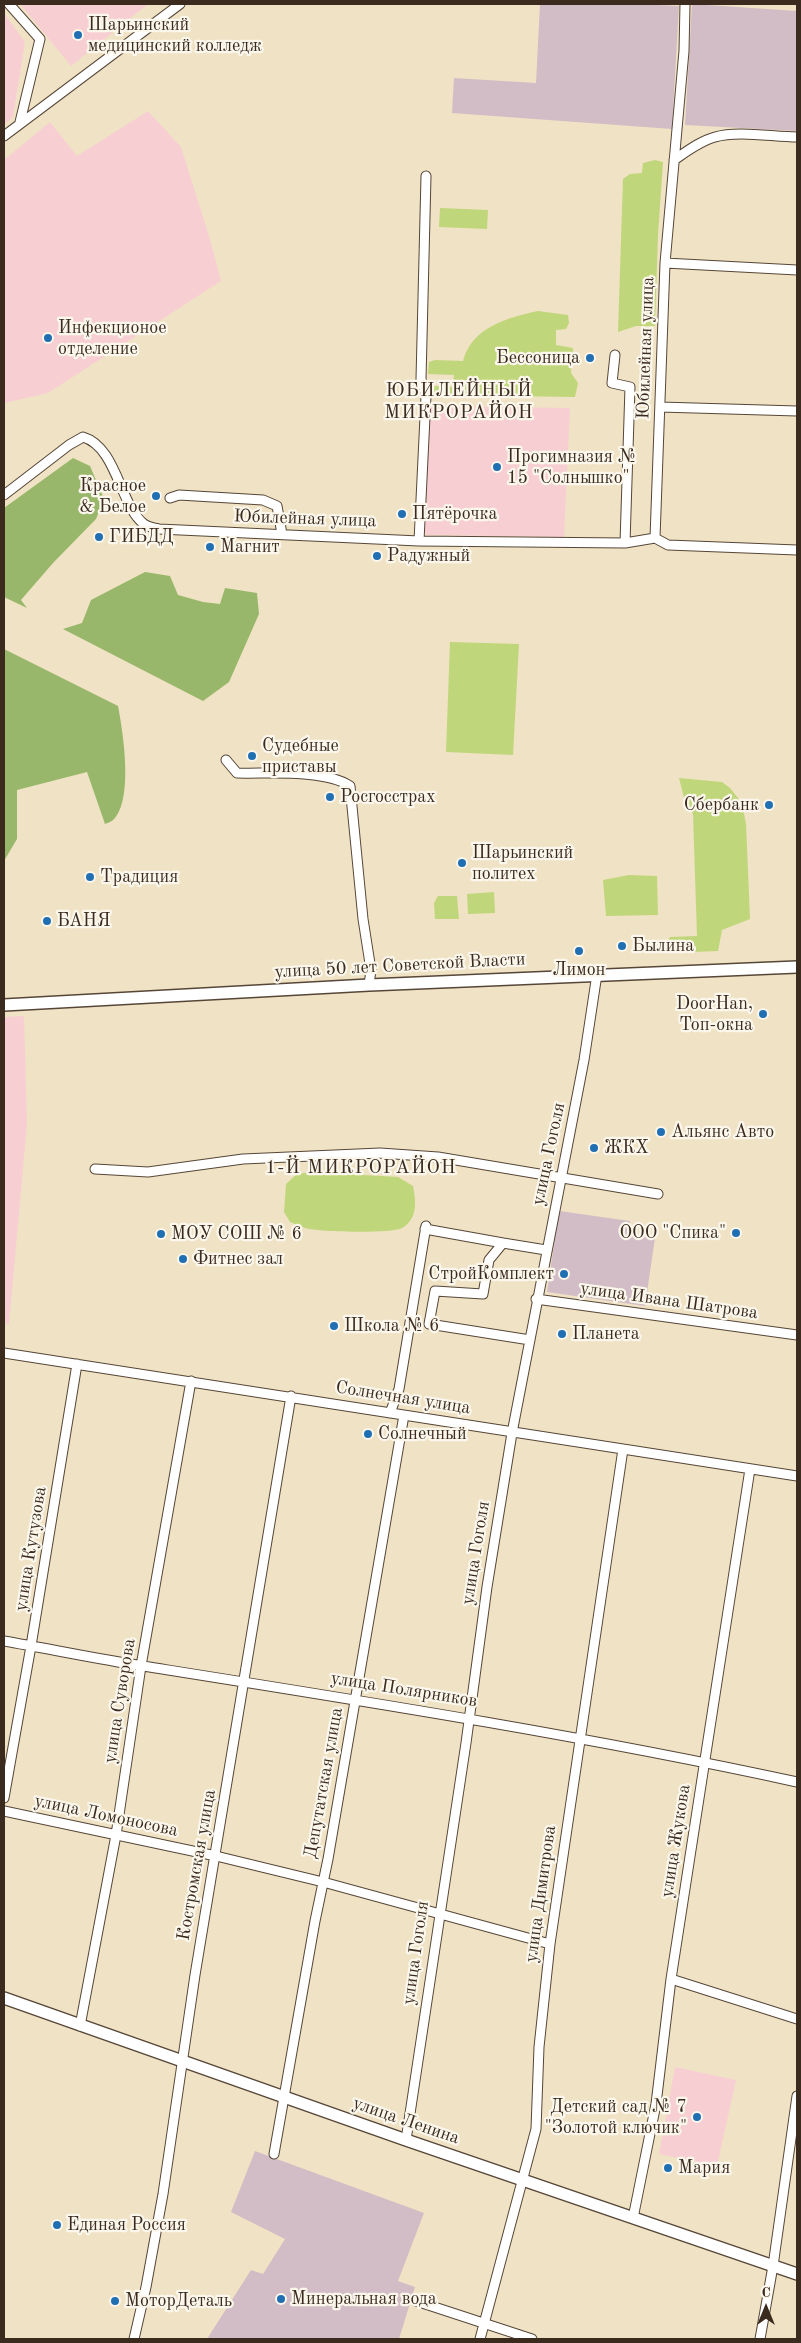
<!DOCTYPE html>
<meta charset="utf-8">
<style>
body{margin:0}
#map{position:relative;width:801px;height:2343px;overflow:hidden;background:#f0e2c4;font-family:"Old Standard TT",serif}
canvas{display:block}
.frame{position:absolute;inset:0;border:5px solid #3b2a1e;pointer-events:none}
.north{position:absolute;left:741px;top:2283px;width:50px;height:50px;-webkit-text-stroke:4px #fbf7ec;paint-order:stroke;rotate:0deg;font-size:14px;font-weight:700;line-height:20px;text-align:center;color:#3b2a1e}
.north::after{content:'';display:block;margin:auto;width:18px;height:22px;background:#3b2a1e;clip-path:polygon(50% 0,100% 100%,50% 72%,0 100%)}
</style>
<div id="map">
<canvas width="801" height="2343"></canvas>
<div class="frame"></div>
<div class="north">С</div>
</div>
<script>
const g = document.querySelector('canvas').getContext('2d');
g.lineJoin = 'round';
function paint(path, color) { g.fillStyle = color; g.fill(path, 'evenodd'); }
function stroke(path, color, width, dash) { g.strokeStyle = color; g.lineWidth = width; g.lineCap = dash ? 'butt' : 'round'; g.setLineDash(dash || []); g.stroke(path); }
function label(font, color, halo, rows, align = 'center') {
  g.font = font + ' "Old Standard TT",serif'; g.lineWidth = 4.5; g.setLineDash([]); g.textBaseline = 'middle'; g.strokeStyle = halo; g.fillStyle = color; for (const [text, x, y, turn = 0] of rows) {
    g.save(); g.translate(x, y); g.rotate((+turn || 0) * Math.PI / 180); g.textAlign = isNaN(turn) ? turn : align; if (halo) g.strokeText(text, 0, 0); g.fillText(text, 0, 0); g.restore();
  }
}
paint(new Path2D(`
 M20,4H148L71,66Z
 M4,13L25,42L13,117L4,125Z
 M148,111L181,147L209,236L221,281L48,393L4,403V160L50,122L77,156Z
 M428,406L570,408L564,537L426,535L423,525Z
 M24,1016L27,1124L9,1324L4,1323V1017Z
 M675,2067L736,2080L717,2166L659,2154Z`), '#f7cfd2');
paint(new Path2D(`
 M540,4H638L679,6L672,129L452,113L454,78L536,83Z
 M692,4L797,11V131L685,125Z
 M559,1211L630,1221L629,1235L655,1238L645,1306L547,1292Z
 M255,2151L424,2213L398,2281L415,2287L399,2339H207L251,2270L263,2274L285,2239L231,2212Z`), '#d2bdc6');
paint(new Path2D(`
 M655,160L663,162L658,235L655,326H636L618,332L623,179L630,174L642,173L643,163Z
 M440,208L488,210L487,229L439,227Z
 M538,311L568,315L569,323L566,329L556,330V345L573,348L571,373L578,383L575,397L432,395L433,386L453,387L454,375L428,374L429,362L435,360L463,361C472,327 507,318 538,311Z
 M450,642L519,644L513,755L446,752Z
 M679,778L722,782L730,788L742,803L746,824L750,919L722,930L718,951L667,953L666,945L670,937L697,936L693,814L684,798Z
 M629,875L657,876L658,915L606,916L603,880Z
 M494,892L495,913L468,914L467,894Z
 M438,896H457L459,919H435L434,903Z
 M311,1172L398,1177L413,1186C416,1201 418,1219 402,1228C390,1234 319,1232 305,1228C300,1226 295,1224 290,1222L284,1212L286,1184L297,1174Z`), '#c0d67a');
paint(new Path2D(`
 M73,458L90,466L104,499L96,519L53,563L21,600L27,608L4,597V508Z
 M145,572L170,576L178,595L203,602L220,604L225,588L257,593L259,614L229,682L203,701L63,629L82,623L91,600Z
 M4,649L118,706C123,732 133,796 115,818C113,821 108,823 105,824L87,772L17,790V839L4,861Z`), '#98b76a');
const minor = new Path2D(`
 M9,4L40,39L20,122
 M4,136L180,4
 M674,160C686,152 700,141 715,137C738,130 773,137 797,137
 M665,263L797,270
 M615,355L612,383L630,387L625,543
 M660,407L797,411
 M4,495L69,445L83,437C117,447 120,506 144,524C148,527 154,528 159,529L419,541L625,543L655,538
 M170,498L179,495L263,500L277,506L282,534
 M655,538L665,263L684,51L685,4
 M655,538L668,545L797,550
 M419,541L426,396L421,379L426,176
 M226,760L237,773C268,774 325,769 350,786L363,919L371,970L369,985
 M95,1169L148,1172L243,1159L380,1153L438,1157L658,1194
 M425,1229L503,1243
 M536,1299L797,1335
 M530,1340L429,1324L435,1291L483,1294L489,1260L503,1243L546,1250
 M4,1353L797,1476
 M390,1413L399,1389L426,1226
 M4,1641C50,1649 97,1659 143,1666C363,1701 580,1735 797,1782
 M4,1798L31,1646L77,1364
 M4,1811L216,1856L323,1882L550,1944
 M671,1979L797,2019
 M80,2026L116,1835L141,1666L191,1381
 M406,2140L466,1743L487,1587L512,1433L584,1060L597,974
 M274,2154L315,1921L328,1859L404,1415
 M633,2218L656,2104L671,1979L750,1469
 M416,2301L532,2339
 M134,2339L146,2287L163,2194L195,1975L291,1396
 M480,2339L536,2129L539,2047L550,1944L623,1449
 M760,2339L773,2266L797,2096`);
const tertiary = new Path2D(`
 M4,1005L369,985L797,967
 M4,1998L406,2140L797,2274`);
stroke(minor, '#564637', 11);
stroke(tertiary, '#564637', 14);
stroke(minor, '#fff', 9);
stroke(tertiary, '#fff', 11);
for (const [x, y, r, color] of [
 [78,35,5,"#1f6fb2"],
 [48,338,5,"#1f6fb2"],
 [590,358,5,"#1f6fb2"],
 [497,467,5,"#1f6fb2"],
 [156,496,5,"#1f6fb2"],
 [402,514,5,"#1f6fb2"],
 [99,537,5,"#1f6fb2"],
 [210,547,5,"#1f6fb2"],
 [377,556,5,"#1f6fb2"],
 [252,756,5,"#1f6fb2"],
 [330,797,5,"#1f6fb2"],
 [769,805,5,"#1f6fb2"],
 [462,863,5,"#1f6fb2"],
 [90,877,5,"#1f6fb2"],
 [47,921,5,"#1f6fb2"],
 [622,946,5,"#1f6fb2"],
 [579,951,5,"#1f6fb2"],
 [763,1014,5,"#1f6fb2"],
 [661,1132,5,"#1f6fb2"],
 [594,1148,5,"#1f6fb2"],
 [736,1233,5,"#1f6fb2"],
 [161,1234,5,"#1f6fb2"],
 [183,1259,5,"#1f6fb2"],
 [564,1274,5,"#1f6fb2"],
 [334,1326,5,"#1f6fb2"],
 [562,1334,5,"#1f6fb2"],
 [368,1434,5,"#1f6fb2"],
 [697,2117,5,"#1f6fb2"],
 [668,2168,5,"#1f6fb2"],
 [57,2225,5,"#1f6fb2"],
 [281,2299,5,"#1f6fb2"],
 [115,2301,5,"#1f6fb2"]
]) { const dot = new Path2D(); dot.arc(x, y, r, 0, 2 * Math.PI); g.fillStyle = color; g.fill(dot); stroke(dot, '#fbf7ec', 2); }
label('18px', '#3b2a1e', '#fbf7ec', [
 ["Шарьинский",88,25],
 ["медицинский колледж",88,46],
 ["Инфекционое",58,328],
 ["отделение",58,349],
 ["Бессоница",580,358,"right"],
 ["Прогимназия №",507,457],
 ["15 \"Солнышко\"",507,478],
 ["Красное",146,486,"right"],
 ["& Белое",146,507,"right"],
 ["Пятёрочка",412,514],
 ["ГИБДД",109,537],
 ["Магнит",220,547],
 ["Радужный",387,556],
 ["Судебные",262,746],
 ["приставы",262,767],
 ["Росгосстрах",340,797],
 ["Сбербанк",759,805,"right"],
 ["Шарьинский",472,853],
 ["политех",472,874],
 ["Традиция",100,877],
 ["БАНЯ",57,921],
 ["Былина",632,946],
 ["Лимон",579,970,"center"],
 ["DoorHan,",753,1004,"right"],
 ["Топ-окна",753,1025,"right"],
 ["Альянс Авто",671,1132],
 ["ЖКХ",604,1148],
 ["ООО \"Спика\"",726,1233,"right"],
 ["МОУ СОШ № 6",171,1234],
 ["Фитнес зал",193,1259],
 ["СтройКомплект",554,1274,"right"],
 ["Школа № 6",344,1326],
 ["Планета",572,1334],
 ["Солнечный",378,1434],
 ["Детский сад № 7",687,2107,"right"],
 ["\"Золотой ключик\"",687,2128,"right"],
 ["Мария",678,2168],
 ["Единая Россия",67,2225],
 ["Минеральная вода",291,2299],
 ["МоторДеталь",125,2301]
], 'left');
label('18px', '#3b2a1e', '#fbf7ec', [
 ["Юбилейная улица",646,348,-88],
 ["Юбилейная улица",305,519,2],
 ["улица 50 лет Советской Власти",400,966,-3],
 ["улица Гоголя",549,1154,-78],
 ["улица Ивана Шатрова",669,1301,8],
 ["Солнечная улица",403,1398,9],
 ["улица Кутузова",31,1549,-81],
 ["улица Гоголя",476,1553,-81],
 ["улица Полярников",404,1690,9],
 ["улица Суворова",120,1701,-81],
 ["Депутатская улица",324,1783,-80],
 ["улица Ломоносова",106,1816,12],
 ["улица Жукова",676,1841,-81],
 ["Костромская улица",197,1865,-80],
 ["улица Димитрова",541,1894,-82],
 ["улица Гоголя",416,1953,-82],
 ["улица Ленина",406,2121,19]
]);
g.letterSpacing = '1px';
label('19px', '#3b2a1e', '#fbf7ec', [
 ["ЮБИЛЕЙНЫЙ",459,391],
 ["МИКРОРАЙОН",459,413],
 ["1-Й МИКРОРАЙОН",361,1168]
]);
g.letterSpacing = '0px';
</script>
